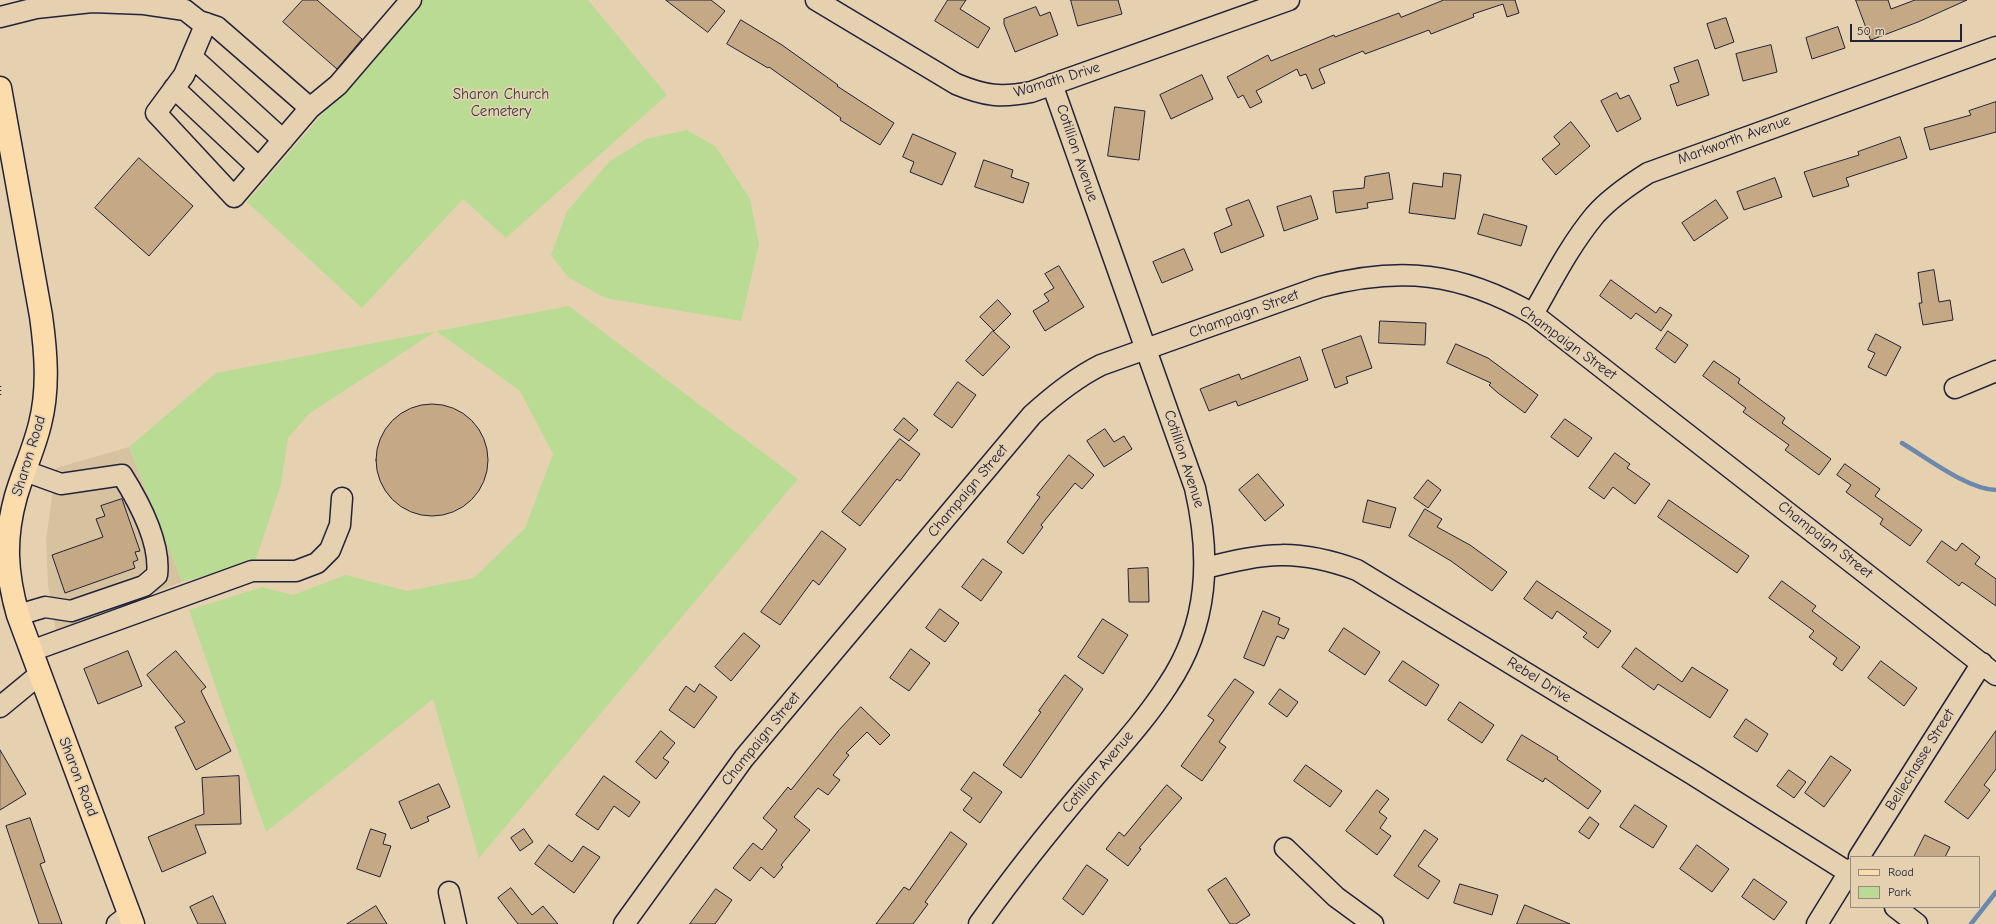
<!DOCTYPE html>
<style>
body{margin:0}
#map{position:relative;width:1996px;height:924px;overflow:hidden;background:#e5d1af;font-family:"Comic Neue",sans-serif}
canvas{display:block}
.legend{position:absolute;left:1850px;top:856px;width:130px;height:52px;box-sizing:border-box;background:#e5d1af;border:1px solid #978b81;margin:0;padding:5px 7px;list-style:none;font-size:12px;color:#22223b}
.legend li{display:flex;align-items:center;gap:8px;height:20px}
.legend b{width:20px;border:1px solid #978b81}
.scale{position:absolute;left:1850px;top:24px;width:112px;height:18px;box-sizing:border-box;border:2px solid #22223b;border-top:0;padding-left:5px;font-size:12px;line-height:14px;white-space:nowrap;color:#22223b;-webkit-text-stroke:3px #e5d1af;paint-order:stroke}
</style>
<div id="map">
<canvas width="1996" height="924"></canvas>
<ul class="legend">
<li><b style="height:5px;background:#fddcac"></b>Road</li>
<li><b style="height:11px;background:#badb94"></b>Park</li>
</ul>
<div class="scale">50 m</div>
</div>
<script>
const g = document.querySelector('canvas').getContext('2d');
g.lineJoin = 'round';
function paint(path, color) { g.fillStyle = color; g.fill(path, 'evenodd'); }
function stroke(path, color, width, dash) { g.strokeStyle = color; g.lineWidth = width; g.lineCap = dash ? 'butt' : 'round'; g.setLineDash(dash || []); g.stroke(path); }
function label(font, color, halo, rows, align = 'center') {
  g.font = font + ' "Comic Neue",sans-serif'; g.lineWidth = 3.5; g.setLineDash([]); g.textBaseline = 'middle'; g.strokeStyle = halo; g.fillStyle = color; for (const [text, x, y, turn = 0] of rows) {
    g.save(); g.translate(x, y); g.rotate((+turn || 0) * Math.PI / 180); g.textAlign = isNaN(turn) ? turn : align; if (halo) g.strokeText(text, 0, 0); g.fillText(text, 0, 0); g.restore();
  }
}
paint(new Path2D(`
 M129,447L182,582L56,631L48,585L46,540L56,468Z`), '#d7c2a0');
paint(new Path2D(`
 M420,0H588L667,95L506,238L463,199L362,308L247,202Z
 M687,130L716,147L750,199L759,245L741,321L605,298L568,277L551,255L567,211L610,161L646,139Z
 M569,306L798,479L479,858L433,699L266,832L189,610L262,587L293,595L346,575L407,591L474,578L525,528L553,454L520,391L436,331L310,413L288,438L281,484L255,562L182,582L129,447L216,373Z`), '#badb94');
stroke(new Path2D(`
 M1902,443C1927,458 1967,489 1996,490
 M1971,924L1996,892`), '#6c89ad', 4.5);
const building = new Path2D(`
 M303,0H317L362,39L337,69L283,22Z
 M666,0H711L725,11L708,32Z
 M948,0H966L960,9L990,28L978,48L935,21Z
 M1071,0H1118L1122,14L1078,26Z
 M1444,0H1515L1519,13L1507,17L1503,4L1473,14L1474,17L1431,34L1429,30L1365,54L1363,51L1319,69L1325,83L1312,89L1306,74L1300,76L1297,69L1256,91L1262,102L1250,108L1243,95L1238,98L1227,77L1268,55L1271,61L1334,35L1335,37L1399,13L1401,17Z
 M1856,0H1888L1891,9L1915,0H1967L1918,22L1871,40Z
 M1036,7L1040,16L1050,12L1058,35L1015,52L1004,24V19Z
 M1726,18L1734,42L1715,49L1707,24Z
 M741,20L782,45L838,85L837,86L894,123L880,145L840,120L841,118L769,67L768,68L727,44Z
 M1838,27L1845,48L1812,59L1806,38Z
 M1771,45L1777,72L1743,81L1736,54Z
 M1698,60L1709,95L1677,106L1670,85L1679,82L1674,68Z
 M1202,75L1213,99L1171,119L1160,95Z
 M1617,93L1620,99L1629,95L1641,119L1617,132L1601,101Z
 M1996,102V132L1930,150L1924,128L1971,115L1969,111Z
 M1115,107L1145,111L1139,160L1108,156Z
 M1571,122L1590,146L1556,175L1542,159L1560,144L1554,137Z
 M913,134L956,153L942,185L910,172L914,162L903,157Z
 M1900,137L1907,158L1846,178L1849,186L1813,197L1804,172L1859,155L1858,152Z
 M139,158L193,206L149,256L95,208Z
 M984,160L1013,170L1011,177L1029,183L1023,203L975,187Z
 M1389,173L1393,199L1367,203L1368,208L1336,213L1333,191L1364,188L1365,177Z
 M1444,173L1461,175L1455,219L1409,213L1413,183L1442,187Z
 M1775,178L1782,197L1744,210L1737,192Z
 M1311,196L1318,219L1284,231L1277,207Z
 M1249,200L1264,236L1221,253L1214,233L1232,225L1226,209Z
 M1716,200L1728,218L1694,241L1682,223Z
 M1484,214L1527,226L1521,246L1478,234Z
 M1184,249L1193,270L1162,283L1153,262Z
 M1059,266L1084,307L1045,331L1033,311L1049,301L1044,294L1054,288L1045,274Z
 M1934,270L1939,302L1950,300L1953,320L1923,325L1919,303H1922L1918,273Z
 M1611,280L1656,313L1660,307L1672,315L1661,331L1636,313L1631,319L1600,296Z
 M998,300L1011,314L994,331L980,317Z
 M1380,321L1426,323L1425,345L1379,343Z
 M993,331L1010,347L983,376L966,361Z
 M1668,331L1688,345L1675,363L1656,349Z
 M1876,334L1901,347L1886,376L1868,367L1875,353L1868,350Z
 M1361,336L1372,368L1346,377L1348,383L1335,388L1322,350Z
 M1456,344L1488,358L1538,395L1525,413L1498,393L1489,385L1491,383L1447,363Z
 M1300,357L1308,380L1238,406L1236,401L1209,411L1200,389L1239,374L1241,379Z
 M1714,361L1740,379L1738,383L1785,418L1782,423L1831,459L1819,475L1785,450L1789,445L1743,412L1746,408L1703,376Z
 M958,382L976,395L952,428L934,415Z
 M376 460a56 56 0 1 1 112 0a56 56 0 1 1-112 0Z
 M904,418L918,430L909,441L894,430Z
 M1565,419L1592,438L1578,457L1551,437Z
 M1105,429L1114,442L1124,436L1132,449L1104,467L1087,441Z
 M900,439L920,454L900,481L897,479L860,526L842,512Z
 M1615,453L1630,464L1627,468L1650,484L1635,504L1613,487L1604,499L1589,488Z
 M1069,455L1094,475L1082,489L1075,483L1041,525L1043,527L1023,554L1007,542L1040,497L1037,495Z
 M1845,464L1880,489L1875,496L1922,530L1910,546L1880,524L1883,519L1846,492L1851,485L1837,475Z
 M1258,474L1284,505L1265,521L1239,490Z
 M1428,480L1441,490L1428,508L1414,498Z
 M122,499L140,551L135,552L138,560L133,562L135,568L65,593L52,555L103,537L96,519L105,516L101,506Z
 M1368,500L1396,508L1390,528L1363,522Z
 M1669,500L1749,556L1737,573L1658,517Z
 M1425,509L1442,519L1437,527L1470,545L1507,572L1492,591L1451,561L1409,536Z
 M822,531L846,549L819,585L813,580L780,625L761,612Z
 M1942,541L1956,551L1962,543L1980,557L1975,564L1996,579V606L1962,582L1959,586L1927,562Z
 M983,559L1002,572L981,601L962,587Z
 M1148,568L1149,602H1129L1128,569Z
 M1537,581L1611,631L1598,648L1583,637L1587,633L1557,611L1552,619L1524,599Z
 M1782,581L1816,606L1812,611L1860,647L1842,671L1833,664L1837,658L1809,637L1814,631L1769,598Z
 M940,609L959,623L945,642L926,628Z
 M1263,611L1280,618L1278,624L1289,629L1284,639L1277,636L1264,666L1244,658Z
 M1103,619L1128,635L1103,674L1078,657Z
 M1344,628L1380,652L1365,675L1329,651Z
 M744,633L760,646L731,681L715,667Z
 M1636,648L1682,682L1692,667L1728,690L1710,718L1658,684L1654,690L1622,667Z
 M911,649L930,663L909,691L890,678Z
 M128,651L142,686L98,704L84,669Z
 M176,651L206,687L201,691L231,751L196,770L175,727L185,722L147,675Z
 M1403,661L1439,685L1426,706L1389,681Z
 M1881,661L1917,688L1904,706L1868,678Z
 M1065,675L1083,689L1021,778L1003,765L1041,712L1039,711Z
 M1235,679L1254,692L1219,742L1226,747L1202,781L1181,766L1214,720L1208,716Z
 M700,684L717,697L694,728L669,710L686,686L694,692Z
 M1280,689L1298,702L1287,717L1269,704Z
 M1460,702L1494,725L1482,743L1448,720Z
 M861,707L890,735L880,745L867,732L846,753L849,755L833,775L840,780L828,795L818,788L794,817L810,830L781,865L783,867L774,878L761,867L750,881L733,868L753,843L762,850L777,830L763,818L788,787L791,790L839,730Z
 M1746,719L1768,734L1757,752L1734,737Z
 M661,731L675,743L663,758L669,762L656,779L636,762Z
 M1996,731V769L1984,785L1990,790L1968,819L1945,802Z
 M1522,735L1558,757L1557,759L1601,791L1588,809L1545,778L1543,782L1507,760Z
 M0,750L26,794L0,810Z
 M1831,756L1851,770L1824,807L1805,793Z
 M1306,765L1342,791L1330,807L1294,781Z
 M1789,770L1806,782L1794,798L1777,786Z
 M974,772L1002,792L980,823L963,810L972,798L961,790Z
 M239,776L241,824L195,825L206,853L162,872L148,837L204,814L202,778Z
 M604,776L640,802L629,817L614,806L598,830L576,815Z
 M439,784L450,807L427,817L429,821L411,829L399,802Z
 M1167,785L1182,798L1139,848L1141,849L1128,866L1106,849L1119,832L1124,836Z
 M1377,790L1389,799L1379,812L1387,818L1380,828L1391,836L1377,855L1346,831Z
 M1635,805L1667,826L1653,848L1620,827Z
 M1590,817L1599,824L1589,839L1579,832Z
 M30,818L45,862L40,864L62,924H39L6,826Z
 M371,829L386,834L383,844L391,846L380,877L357,869Z
 M524,829L533,842L520,851L511,838Z
 M1425,830L1438,839L1418,866L1440,881L1428,899L1394,876Z
 M951,832L967,844L925,902L928,904L913,924H876L904,887L909,890Z
 M1925,835L1950,847L1945,857H1914Z
 M549,845L572,862L583,846L600,857L574,893L535,864Z
 M1697,845L1729,869L1712,892L1680,869Z
 M1087,865L1108,880L1083,915L1063,899Z
 M1226,878L1250,915L1236,924H1230L1208,890Z
 M1754,879L1787,902L1774,920L1742,897Z
 M1460,884L1498,895L1492,915L1454,903Z
 M511,888L532,915L543,906L558,924H518L498,898Z
 M716,889L732,900L715,924H690Z
 M213,896L226,924H198L190,907Z
 M1525,905L1570,924H1517Z
 M376,906L387,924H347Z`);
paint(building, '#c5a884');
stroke(building, '#22223b', 1);
const minor = new Path2D(`
 M816,0L956,84C985,96 1001,98 1031,92L1289,0
 M0,17L36,8L92,2L144,4L185,10L199,21L217,27L310,108L338,85L411,0
 M206,23L184,75L156,113L234,197L310,108
 M193,58L283,140
 M174,88L259,168
 M1533,314C1552,281 1570,245 1595,215C1610,198 1629,185 1648,173L1996,47
 M1955,388L1996,371
 M1205,568C1266,553 1296,548 1357,570L1692,774L1851,874
 M18,615L45,607L71,611L144,586L157,575C161,543 139,502 122,475L61,484L25,471
 M31,651L252,571H296L317,563L330,550L340,525L342,498
 M0,707L40,674
 M1285,848L1336,897L1373,924
 M1859,857L1982,663
 M449,892L456,924
 M1895,907L1917,924
 M117,924L130,914
 M624,924L744,758L1032,415C1054,395 1075,378 1101,365L1320,287C1400,266 1460,272 1533,314L1996,675
 M979,924C1013,876 1049,831 1087,786C1115,753 1145,721 1168,685C1209,624 1211,557 1195,488L1052,84
 M1817,924L1851,869`);
const major = new Path2D(`
 M0,88L41,316C46,352 49,389 40,424C34,449 23,472 16,496C4,539 6,573 18,615L133,924`);
stroke(minor, '#22223b', 23);
stroke(major, '#22223b', 25);
stroke(new Path2D(`
 M0,386V398`), '#22223b', 2.5, [1, 3]);
stroke(minor, '#e5d1af', 20);
stroke(major, '#fddcac', 22);
label('15px', '#22223b', '#e5d1af', [
 ["Wamath Drive",1057,80,-17],
 ["Markworth Avenue",1734,140,-20],
 ["Cotillion Avenue",1077,153,71],
 ["Champaign Street",1244,314,-20],
 ["Champaign Street",1568,343,36],
 ["Sharon Road",29,456,-73],
 ["Cotillion Avenue",1184,459,72],
 ["Champaign Street",968,491,-50],
 ["Champaign Street",1825,540,38],
 ["Rebel Drive",1539,680,32],
 ["Champaign Street",761,739,-51],
 ["Bellechasse Street",1920,760,-58],
 ["Cotillion Avenue",1098,772,-50],
 ["Sharon Road",78,777,69]
]);
label('15px', '#393e48', '#e5d1af', [
 ["Sharon Church",501,95],
 ["Cemetery",501,112]
]);
</script>
